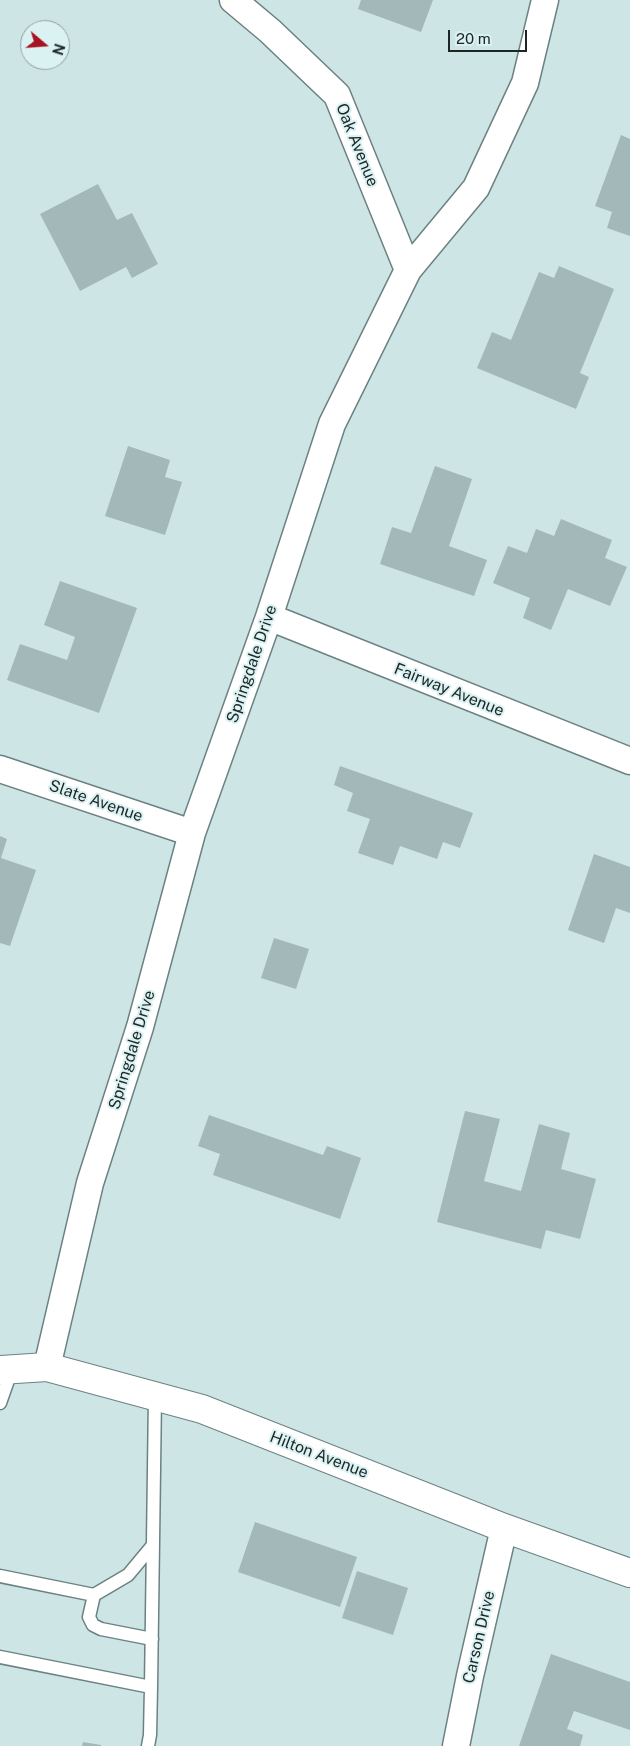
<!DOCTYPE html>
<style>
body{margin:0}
#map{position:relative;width:630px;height:1746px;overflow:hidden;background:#cee5e6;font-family:"Public Sans",sans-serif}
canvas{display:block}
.north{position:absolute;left:20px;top:20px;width:50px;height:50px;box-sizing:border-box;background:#dbf2f3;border:1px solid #8fa0a1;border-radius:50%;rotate:108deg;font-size:14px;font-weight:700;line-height:20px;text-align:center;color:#1d2525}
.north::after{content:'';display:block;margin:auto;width:18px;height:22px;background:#a81223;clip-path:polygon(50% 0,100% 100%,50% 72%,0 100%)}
.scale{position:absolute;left:448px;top:30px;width:79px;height:22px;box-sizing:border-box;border:2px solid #1d2525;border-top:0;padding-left:6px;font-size:15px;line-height:18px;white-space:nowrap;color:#1d2525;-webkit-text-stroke:4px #dbf2f3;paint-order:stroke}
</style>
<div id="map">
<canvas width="630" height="1746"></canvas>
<div class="north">N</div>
<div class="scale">20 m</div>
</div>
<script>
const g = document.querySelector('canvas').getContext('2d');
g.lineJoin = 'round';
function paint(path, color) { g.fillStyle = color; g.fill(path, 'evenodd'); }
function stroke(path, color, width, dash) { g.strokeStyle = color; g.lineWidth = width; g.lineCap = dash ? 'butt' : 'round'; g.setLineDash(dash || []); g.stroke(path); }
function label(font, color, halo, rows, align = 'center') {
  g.font = font + ' "Public Sans",sans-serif'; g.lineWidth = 4; g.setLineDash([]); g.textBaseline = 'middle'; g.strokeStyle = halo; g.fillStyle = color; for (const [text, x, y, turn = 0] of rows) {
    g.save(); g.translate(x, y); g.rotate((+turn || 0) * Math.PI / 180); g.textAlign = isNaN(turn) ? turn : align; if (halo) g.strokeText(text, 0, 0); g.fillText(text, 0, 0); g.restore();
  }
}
paint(new Path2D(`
 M361,0H433L421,32L358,9Z
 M621,135L630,139V236L607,228L612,212L595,206Z
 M98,184L117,220L132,213L158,264L132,278L126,267L80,291L40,214Z
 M559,266L614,289L580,373L589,377L576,409L477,368L492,332L511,340L539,272L554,278Z
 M128,446L170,460L165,477L182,482L165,535L105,516Z
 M435,466L472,479L449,546L487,560L474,596L380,564L392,527L411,533Z
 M561,519L612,540L605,558L627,567L610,606L568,589L551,630L523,618L530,598L493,583L508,546L527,553L536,529L554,536Z
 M60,581L137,608L99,713L7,680L20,644L67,660L75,637L44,625Z
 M340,766L473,813L460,848L443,842L437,859L400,846L393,865L358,853L370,819L347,811L353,793L334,785Z
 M0,836L7,839L1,858L36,870L10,946L0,943Z
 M594,854L630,867V913L616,908L604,943L568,930Z
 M274,938L309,949L296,989L261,978Z
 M465,1111L500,1119L484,1181L521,1191L539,1124L570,1133L561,1169L596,1179L580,1239L546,1230L541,1249L437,1222Z
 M209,1115L323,1155L327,1146L361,1158L340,1219L213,1175L220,1154L198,1146Z
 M255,1522L357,1557L340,1607L238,1572Z
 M357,1571L408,1588L393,1635L342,1618Z
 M551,1654L630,1682V1730L574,1711L567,1729L583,1735L580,1746H519Z
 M83,1742L101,1745V1746H82Z`), '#a2b8b9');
const service = new Path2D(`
 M0,1403L12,1369
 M0,1576L94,1595L128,1575L153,1545
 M94,1595L89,1617L93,1625L101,1629L152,1639
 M0,1657L151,1687L150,1735L148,1746
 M151,1687L155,1396`);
const minor = new Path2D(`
 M233,0L270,31L337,95L408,270
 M269,617L630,761
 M0,769L192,833
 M47,1367L90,1183L140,1027L192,833L269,617L332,424L408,270L476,188L525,83L545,0
 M456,1746L470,1676L504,1528`);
const tertiary = new Path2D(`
 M0,1370L47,1367L202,1409L504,1528L630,1573`);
stroke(service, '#6c8182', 15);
stroke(minor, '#6c8182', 29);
stroke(tertiary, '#6c8182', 30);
stroke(service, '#fff', 12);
stroke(minor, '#fff', 26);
stroke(tertiary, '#fff', 28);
label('16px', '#1d2525', '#dbf2f3', [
 ["Oak Avenue",357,145,68],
 ["Springdale Drive",252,664,-71],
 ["Fairway Avenue",449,690,22],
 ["Slate Avenue",96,801,19],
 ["Springdale Drive",132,1050,-73],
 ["Hilton Avenue",319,1455,21],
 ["Carson Drive",479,1637,-77]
]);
</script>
